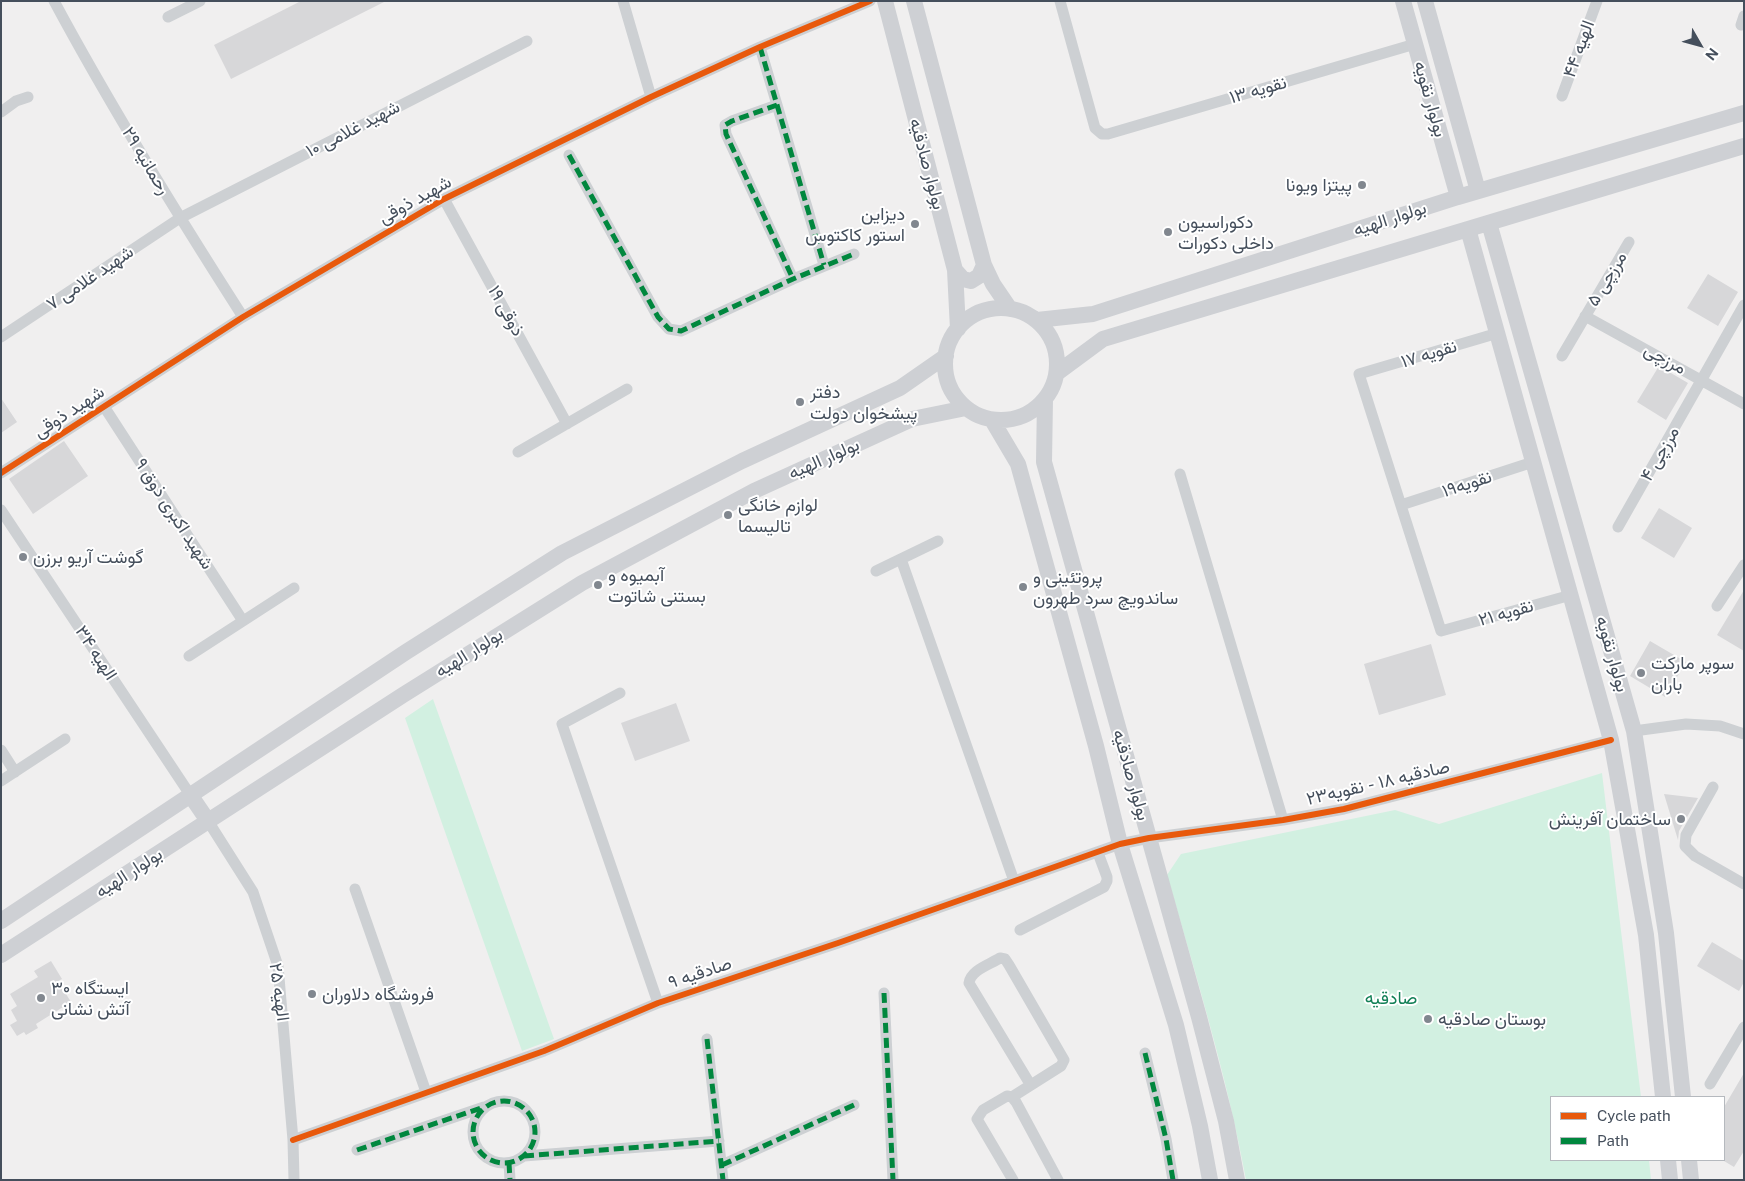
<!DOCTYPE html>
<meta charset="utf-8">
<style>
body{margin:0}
#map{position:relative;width:1745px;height:1181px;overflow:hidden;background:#f0efef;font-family:"Public Sans",sans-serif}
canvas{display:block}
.frame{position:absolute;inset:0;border:2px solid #454f5c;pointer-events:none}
.legend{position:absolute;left:1550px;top:1096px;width:175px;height:65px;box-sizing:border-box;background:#fff;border:1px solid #b5b9be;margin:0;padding:6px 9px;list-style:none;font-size:15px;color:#454f5c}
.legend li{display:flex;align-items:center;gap:10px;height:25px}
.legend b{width:25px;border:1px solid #b5b9be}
.north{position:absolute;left:1675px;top:20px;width:50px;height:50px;-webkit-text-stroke:4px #fff;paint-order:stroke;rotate:128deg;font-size:14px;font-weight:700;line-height:20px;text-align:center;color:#454f5c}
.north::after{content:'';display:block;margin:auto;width:18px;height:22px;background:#454f5c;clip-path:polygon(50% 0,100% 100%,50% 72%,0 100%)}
</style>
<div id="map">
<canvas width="1745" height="1181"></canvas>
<div class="frame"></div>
<ul class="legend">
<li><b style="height:6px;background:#e8590c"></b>Cycle path</li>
<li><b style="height:6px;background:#00873e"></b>Path</li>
</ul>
<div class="north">N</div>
</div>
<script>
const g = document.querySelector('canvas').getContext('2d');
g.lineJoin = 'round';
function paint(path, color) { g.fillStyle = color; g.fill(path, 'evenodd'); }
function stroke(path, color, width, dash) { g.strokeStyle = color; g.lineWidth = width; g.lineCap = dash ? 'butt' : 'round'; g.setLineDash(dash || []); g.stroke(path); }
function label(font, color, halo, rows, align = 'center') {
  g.font = font + ' "Public Sans",Vazirmatn,sans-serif'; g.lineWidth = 4; g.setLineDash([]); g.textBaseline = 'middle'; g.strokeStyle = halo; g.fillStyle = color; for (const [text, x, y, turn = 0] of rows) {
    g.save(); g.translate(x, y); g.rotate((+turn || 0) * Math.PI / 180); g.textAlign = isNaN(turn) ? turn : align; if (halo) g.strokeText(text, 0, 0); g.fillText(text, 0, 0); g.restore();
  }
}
paint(new Path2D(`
 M433,699L554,1039L522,1051L405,718Z
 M1602,773L1641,1097H1551V1160H1649L1651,1180H1246C1227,1076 1196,976 1167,875L1181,854L1395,810L1439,824Z`), '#d2f0e1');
paint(new Path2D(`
 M301,1H386L231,79L214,45Z
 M1708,274L1738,292L1718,326L1687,308Z
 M1659,366L1688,383L1666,420L1637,402Z
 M1,398L17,422L1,433Z
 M64,441L88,476L33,514L9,479Z
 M1659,508L1692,528L1674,558L1641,538Z
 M1744,590V651L1717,635Z
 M1650,641L1686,662L1665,697L1630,676Z
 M1431,644L1446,695L1379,715L1364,664Z
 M676,703L690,741L635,761L621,723Z
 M1664,794L1698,798L1679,831L1678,840Z
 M1712,942L1744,961V982L1739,991L1697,966Z
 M51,961L62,979L58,981L71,1002L36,1024L38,1028L26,1035L24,1032L17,1036L10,1025L17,1021L11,1010L17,1006L10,994L38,977L34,971Z
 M1744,1073V1151L1734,1167L1724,1161V1107Z`), '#d7d7d9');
stroke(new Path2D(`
 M54,1C112,109 177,214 243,317
 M623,1L651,97
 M1060,1L1095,128L1102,134H1108L1415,44
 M168,17L200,1
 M1741,25L1744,16
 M760,47L824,265
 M1562,96L1597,1
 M777,105L732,121L725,125L726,134L793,279
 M1,112L16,101L28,97
 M569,155L658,317L669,329L681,331L793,279L854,254
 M444,199L567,424
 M1585,316L1744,404
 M1498,333L1359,374L1441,631L1571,595
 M1,337L180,218L527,41
 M1562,356L1629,242
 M105,408L243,621
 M518,452L627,389
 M1,473L243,317L444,199L651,97L760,47L870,1
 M1180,474L1283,820
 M1401,505L1533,462
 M1,510L191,796
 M1618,527L1744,305
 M901,559L1014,881
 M876,571L938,541
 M1717,606L1744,565
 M189,656L294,588
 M620,693L562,724L658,1003
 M1634,731L1686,724L1720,726L1744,734
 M1,750L15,772
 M1,781L65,739
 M1713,787L1686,835L1685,846L1695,856L1744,884
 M208,821L253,892L278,966L293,1140L294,1180
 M355,889L426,1092
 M1020,930L1104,887L1107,881V877L1098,853
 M884,993L893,1180
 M707,1039L723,1180
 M1145,1053L1166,1139L1173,1180
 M1710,1084L1744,1027
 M1012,1097L1061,1066L1064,1060L1009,965L1005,959L1000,958C989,965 971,970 969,983L1030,1084
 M473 1132a31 31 0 1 1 62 0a31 31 0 1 1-62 0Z
 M293,1140L544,1051L658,1003L838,943L1120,844L1149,838L1283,820L1344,809L1611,740
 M357,1150L484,1107
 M524,1156L719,1141
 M509,1163L510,1180
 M722,1165L854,1105
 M1013,1180L977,1119L983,1110L1007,1096L1012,1097L1016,1102L1058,1180`), '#cdd0d3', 11);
stroke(new Path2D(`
 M885,1L955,270L958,329
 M914,1L984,265L993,284L1010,309
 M1403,1L1458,197
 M1425,1L1478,191
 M1489,223L1634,731L1666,933L1683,1097
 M1468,229L1611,740L1646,935L1663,1097
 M955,270L963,279L971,281L979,276L984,265
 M945 364a56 56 0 1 1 112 0a56 56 0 1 1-112 0Z
 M1037,320L1093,314L1458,197L1744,113
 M1057,373L1103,339L1744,146
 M1045,399L1044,462L1199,1017L1226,1121L1237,1180
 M992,420L1018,464L1096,746L1120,844L1176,1025L1200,1126L1210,1180
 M191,796L208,821
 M1,921L406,652L562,553L742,461L900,388L946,356
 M1,955L403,695L582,583L754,491L912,419L966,408
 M1668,1160L1670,1180
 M1689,1160L1691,1180`), '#ced0d4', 16);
stroke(new Path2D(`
 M760,47L824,265
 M777,105L732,121L725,125L726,134L793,279
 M569,155L658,317L669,329L681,331L793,279L854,254
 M884,993L893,1180
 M707,1039L723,1180
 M1145,1053L1166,1139L1173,1180
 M473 1132a31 31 0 1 1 62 0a31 31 0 1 1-62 0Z
 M357,1150L484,1107
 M524,1156L719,1141
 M509,1163L510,1180
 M722,1165L854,1105`), '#00873e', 5, [10, 5]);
stroke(new Path2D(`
 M1,473L243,317L444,199L651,97L760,47L870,1
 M293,1140L544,1051L658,1003L838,943L1120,844L1149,838L1283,820L1344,809L1611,740`), '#e8590c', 6);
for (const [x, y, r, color] of [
 [1362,185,5,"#81878f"],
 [915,224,5,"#81878f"],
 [1168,232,5,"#81878f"],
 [800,402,5,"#81878f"],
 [728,515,5,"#81878f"],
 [23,557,5,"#81878f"],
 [598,585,5,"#81878f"],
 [1023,587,5,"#81878f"],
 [1641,673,5,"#81878f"],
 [1681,819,5,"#81878f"],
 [312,994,5,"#81878f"],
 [41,998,5,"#81878f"],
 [1428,1019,5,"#81878f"]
]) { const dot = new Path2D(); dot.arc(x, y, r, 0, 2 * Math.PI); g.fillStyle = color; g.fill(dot); stroke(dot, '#fff', 2); }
label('18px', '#454f5c', '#fff', [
 ["الهیه ۴۴",1579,49,-70],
 ["نقویه ۱۳",1258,90,-16],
 ["بولوار نقویه",1430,99,74],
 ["شهید غلامی ۱۰",353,129,-27],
 ["رحمانیه ۲۹",146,161,59],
 ["بولوار صادقیه",927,164,75],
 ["شهید ذوقی",415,200,-29],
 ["بولوار الهیه",1390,219,-18],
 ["شهید غلامی ۷",90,278,-34],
 ["مرزچی ۵",1607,279,-59],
 ["ذوقی ۱۹",506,311,61],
 ["نقویه ۱۷",1429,354,-17],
 ["مرزچی",1665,359,29],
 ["شهید ذوقی",69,412,-33],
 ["مرزچی ۴",1660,454,-60],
 ["بولوار الهیه",824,459,-24],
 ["نقویه۱۹",1467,484,-18],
 ["شهید اکبری ذوق ۹",174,514,57],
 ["نقویه ۲۱",1506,613,-16],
 ["الهیه ۳۴",96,653,57],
 ["بولوار الهیه",469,653,-32],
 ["بولوار نقویه",1612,654,74],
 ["بولوار صادقیه",1131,775,74],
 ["صادقیه ۱۸ - نقویه۲۳",1378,783,-13],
 ["بولوار الهیه",129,873,-33],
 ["صادقیه ۹",700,973,-18],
 ["الهیه ۲۵",279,992,82]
]);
label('18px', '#454f5c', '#fff', [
 ["پیتزا ویونا",1352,185,"right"],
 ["دیزاین",905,214,"right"],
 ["استور کاکتوس",905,235,"right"],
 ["دکوراسیون",1178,222],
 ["داخلی دکورات",1178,243],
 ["دفتر",810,392],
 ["پیشخوان دولت",810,413],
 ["لوازم خانگی",738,505],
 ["تالیسما",738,526],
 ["گوشت آریو برزن",33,557],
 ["آبمیوه و",608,575],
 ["بستنی شاتوت",608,596],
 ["پروتئینی و",1033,577],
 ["ساندویچ سرد طهرون",1033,598],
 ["سوپر مارکت",1651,663],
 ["باران",1651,684],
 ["ساختمان آفرینش",1671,819,"right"],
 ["ایستگاه ۳۰",51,988],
 ["آتش نشانی",51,1009],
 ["فروشگاه دلاوران",322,994],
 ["بوستان صادقیه",1438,1019]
], 'left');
label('18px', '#138057', '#fff', [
 ["صادقیه",1391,998]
]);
</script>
